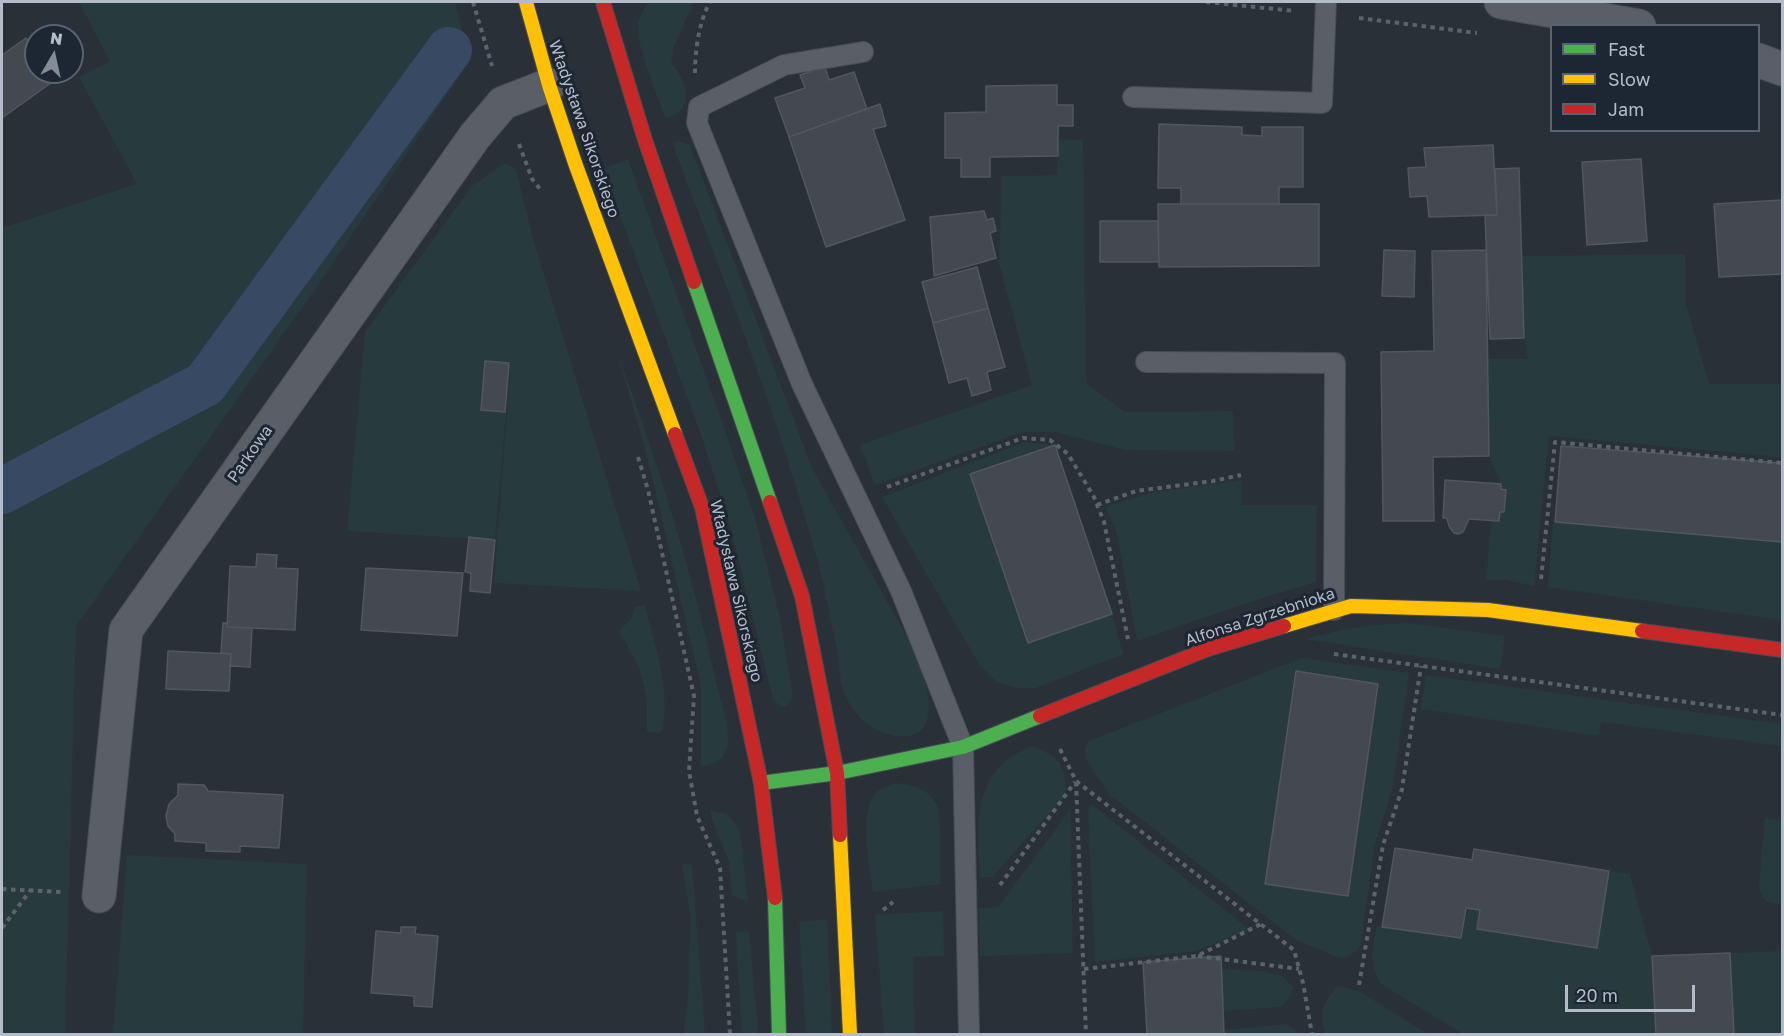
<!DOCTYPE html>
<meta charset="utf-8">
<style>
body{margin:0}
#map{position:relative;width:1784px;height:1036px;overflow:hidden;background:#2a3038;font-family:"Golos Text",sans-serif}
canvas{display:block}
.frame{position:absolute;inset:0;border:3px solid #b4bcc9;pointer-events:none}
.legend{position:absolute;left:1550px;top:24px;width:210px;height:108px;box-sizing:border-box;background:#1d2633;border:2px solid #59626f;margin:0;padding:8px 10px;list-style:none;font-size:18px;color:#b4bcc9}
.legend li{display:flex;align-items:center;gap:12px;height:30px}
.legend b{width:30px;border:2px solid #59626f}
.north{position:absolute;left:24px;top:24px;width:60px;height:60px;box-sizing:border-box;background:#1d2633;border:2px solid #59626f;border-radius:50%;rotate:9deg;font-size:16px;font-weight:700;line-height:24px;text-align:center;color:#b4bcc9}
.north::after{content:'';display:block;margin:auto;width:21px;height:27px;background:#848b96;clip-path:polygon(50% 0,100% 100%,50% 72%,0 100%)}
.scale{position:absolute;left:1565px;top:985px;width:130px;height:27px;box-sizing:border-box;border:3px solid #b4bcc9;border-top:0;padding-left:8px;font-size:18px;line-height:21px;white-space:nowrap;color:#b4bcc9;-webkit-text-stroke:4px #1d2633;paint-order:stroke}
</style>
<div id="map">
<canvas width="1784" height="1036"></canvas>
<div class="frame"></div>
<ul class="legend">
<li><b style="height:8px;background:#4caf50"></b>Fast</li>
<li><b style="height:8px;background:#ffc107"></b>Slow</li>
<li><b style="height:8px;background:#c62828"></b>Jam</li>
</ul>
<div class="north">N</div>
<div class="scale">20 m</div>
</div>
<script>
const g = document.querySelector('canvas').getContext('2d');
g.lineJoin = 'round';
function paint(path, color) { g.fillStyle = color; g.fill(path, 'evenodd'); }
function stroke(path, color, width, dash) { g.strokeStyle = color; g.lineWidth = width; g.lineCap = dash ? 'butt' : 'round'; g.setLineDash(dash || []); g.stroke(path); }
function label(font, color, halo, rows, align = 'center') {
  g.font = font + ' "Golos Text",sans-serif'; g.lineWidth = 6; g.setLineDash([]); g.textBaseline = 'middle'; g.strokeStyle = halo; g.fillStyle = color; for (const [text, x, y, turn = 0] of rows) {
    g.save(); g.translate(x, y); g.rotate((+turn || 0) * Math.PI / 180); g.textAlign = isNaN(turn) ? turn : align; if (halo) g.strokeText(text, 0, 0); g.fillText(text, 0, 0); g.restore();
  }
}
paint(new Path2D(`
 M79,2H455L469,62L316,288L76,626L65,1034H2V228L137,184L79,77L110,61Z
 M649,2H694L674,46L671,63C688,82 696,109 666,119C658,98 635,44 638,23C639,16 645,7 649,2Z
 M1058,139L1083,140L1086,383L1125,412L1233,411L1235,451L1125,450L1055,432H1022L875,485L860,445L1032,385L999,263L1002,176L1058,175Z
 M678,141L690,145L812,468L916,653C924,673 944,730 909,736C883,740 858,721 847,699C839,684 839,662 836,646C829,610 822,575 812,540C799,498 787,456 773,415C741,323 706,233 672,143Z
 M628,159L724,427L756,522L779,615L793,696L786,707L780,706L773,699L731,529L701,435L603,169Z
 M505,163L516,169L532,235L641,591L494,583L511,356L495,540L347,531L365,332L473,185Z
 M1685,254L1686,304L1709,384H1782V457L1549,436L1534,586L1506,580H1486L1491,521H1499L1500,512H1504L1506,490L1501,489V484L1489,456L1487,359H1528L1524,338L1522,256Z
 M616,349C657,459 692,571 717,686C721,702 732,733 727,749C723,759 713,766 702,766L701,762V686L646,452Z
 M1025,442L1055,445L970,474L1028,643L1112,614L1123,654L1036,688H1019L998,683L980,666L882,497Z
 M1241,480L1242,505H1317L1316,582L1250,602L1137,641L1116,530L1105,507L1154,492Z
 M1555,522L1782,542V620L1548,587L1553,525Z
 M645,605C654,645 672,690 662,731L658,733L647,732V699L639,667L619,631L632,618L635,607Z
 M1409,623L1505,636L1500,669L1305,639C1340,629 1373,624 1409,623Z
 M1302,658L1409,673L1392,791L1375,844L1361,943L1358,950L1342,959L1296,940L1109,794L1085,758V749L1089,741ZM1296,672L1378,684L1348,896L1265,884Z
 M1426,675L1780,724L1781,746L1601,722L1599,736L1421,709Z
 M1033,746C1062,759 1065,764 1066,795L992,877H980C977,821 971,769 1033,746Z
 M894,783C911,784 928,788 937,805C941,814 940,871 941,884L873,892C870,865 857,813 877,792C881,788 889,786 894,783Z
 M1090,805L1094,806L1250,930L1196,951L1095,962L1088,810Z
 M710,810L729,815L740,832L748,902L732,895L729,862L712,820Z
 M1070,810L1073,953L980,956L979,908L998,907Z
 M1765,818L1782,821V904C1767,903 1762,902 1759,886Z
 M127,855L307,864L303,1034H113Z
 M682,863L692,865L705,1034H684L688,997L691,921Z
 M1609,871L1630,874L1652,956L1656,1034H1463L1381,984C1367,959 1373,952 1377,926L1461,938L1466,908L1480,910L1597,948Z
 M943,911L944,956L913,957L915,1034H884L875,915Z
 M827,919L832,1034H806L799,922Z
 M749,931L758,1029L757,1034H742L736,932Z
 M1782,951V1034H1734L1730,953Z
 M1221,969L1261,971L1282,976L1293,987L1288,1000L1280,1007L1223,1011Z
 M1337,986L1359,991L1428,1034H1325C1319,1011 1323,1004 1337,986Z
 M1287,1024L1299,1034H1224V1030Z`), '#273a3e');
stroke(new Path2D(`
 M2,491L205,384L449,50`), '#384963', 46);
const building = new Path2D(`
 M26,38L36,53V72H49L55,80L2,118V55Z
 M825,67L829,80L854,72L867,109L789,137L775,98L805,88L800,75Z
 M1057,85V105H1073V126H1058V156L990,157V177H961V158H945V113L986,112V86Z
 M880,104L886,126L873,129L905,220L826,247L789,137Z
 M1159,124L1242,127V135L1262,136V127H1303V187H1279V204H1181V188H1158Z
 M1493,145L1497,215L1429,217L1427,196L1410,197L1408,168L1426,167L1424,148Z
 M1641,159L1647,241L1587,245L1582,162Z
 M1519,168L1524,338L1490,339L1485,215H1497L1495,169Z
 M1782,200V274L1719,277L1714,204Z
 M1158,204H1319V266L1159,267Z
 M984,211L987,220L993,218L996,231L990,233L996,258L934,276L930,217Z
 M1100,221H1158L1159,262H1100Z
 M1384,250L1415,251L1414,297L1382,296Z
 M1486,250L1489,456L1433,457L1434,521H1383L1381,352L1434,351L1432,251Z
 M977,267L988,308L933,323L922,282Z
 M988,308L1005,367L987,372L991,390L972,396L967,378L949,383L933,323Z
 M485,361L509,363L505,412L481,410Z
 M1055,445L1112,614L1028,643L970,474Z
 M1561,446L1782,463V542L1555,522Z
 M1445,480L1501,484V489L1506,490L1504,512H1500L1499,521L1469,519L1463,532L1458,534L1454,533L1449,526L1447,518H1443Z
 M469,537L495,540L490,593L470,591L471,573L465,572Z
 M257,554L277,555L276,568L298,569L295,630L227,627L230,566L256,567Z
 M366,568L463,573L457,636L361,630Z
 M223,623H227V627L252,628L250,667L230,666L231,654L221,653Z
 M168,651L231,654L229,691L166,689Z
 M1296,671L1378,684L1348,896L1265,884Z
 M178,784L204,785L208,791L283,795L279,848L240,846V852L206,851V843L175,841V834L168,826L166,816L169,804L178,795Z
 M1395,848L1472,860L1474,849L1609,871L1597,948L1477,929L1480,910L1466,908L1461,938L1382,927Z
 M401,927H416L415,934L438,936L432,1007L414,1006V996L371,993L376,931L401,933Z
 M1730,953L1734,1034H1656L1652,956Z
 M1221,956L1224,1034H1147L1143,962Z`);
paint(building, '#444950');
stroke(building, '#52575f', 1.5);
const lane = new Path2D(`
 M863,52L784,65L699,107L697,123L802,384L901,591L963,747L969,1034
 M1133,97L1322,103L1326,2
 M1146,362L1335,363L1334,610`);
const street = new Path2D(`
 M1501,2L1639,26
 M1758,60L1782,69
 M99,896L126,630L475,136L503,103L549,85`);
const fast = new Path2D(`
 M694,282L770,502
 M761,783L837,773L963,747L1040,716
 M775,898L779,1034`);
const slow = new Path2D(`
 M526,2L549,85L575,163L675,434
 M1284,626L1351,606L1488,610L1642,631
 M840,835L850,1034`);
const jam = new Path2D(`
 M603,2L645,140L694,282
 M675,434L702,507L761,783L775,898
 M770,502L802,596L837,773L840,835
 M1642,631L1782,650
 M1040,716L1208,649L1284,626`);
stroke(lane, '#484c53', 22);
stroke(street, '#484c53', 35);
stroke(fast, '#484c53', 16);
stroke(slow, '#484c53', 16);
stroke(jam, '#484c53', 16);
stroke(new Path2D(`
 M473,2L492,66
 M1206,2L1295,11
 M1359,18L1477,33
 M695,73C695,51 699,21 710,2
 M519,144L532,179L540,189
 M638,457L648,490L694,696L689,771L697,816L720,868L730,1034
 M887,487L1023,438L1050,440L1068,454L1094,497L1104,522L1128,639
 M1097,505L1136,491L1213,481L1241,475
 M1541,579L1555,442L1782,463
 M1334,654L1782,715
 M1060,749L1076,781L1294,950L1303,983L1312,1034
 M1076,782L1086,1034
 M1000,885L1075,782
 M2,889L61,892
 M883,910L893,902
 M2,928L30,891
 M1198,956L1299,969
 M1084,969L1197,956L1261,924
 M1359,985L1383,845L1402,789L1421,666`), '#5d636a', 4, [4.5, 4.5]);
stroke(lane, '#5a5e66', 20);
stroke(street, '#5a5e66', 33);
stroke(fast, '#4caf50', 14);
stroke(slow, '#ffc107', 14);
stroke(jam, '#c62828', 14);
label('16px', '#b4bcc9', '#1d2633', [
 ["Władysława Sikorskiego",584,129,71],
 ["Parkowa",250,454,-55],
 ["Władysława Sikorskiego",736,591,77],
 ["Alfonsa Zgrzebnioka",1260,617,-18]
]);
</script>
